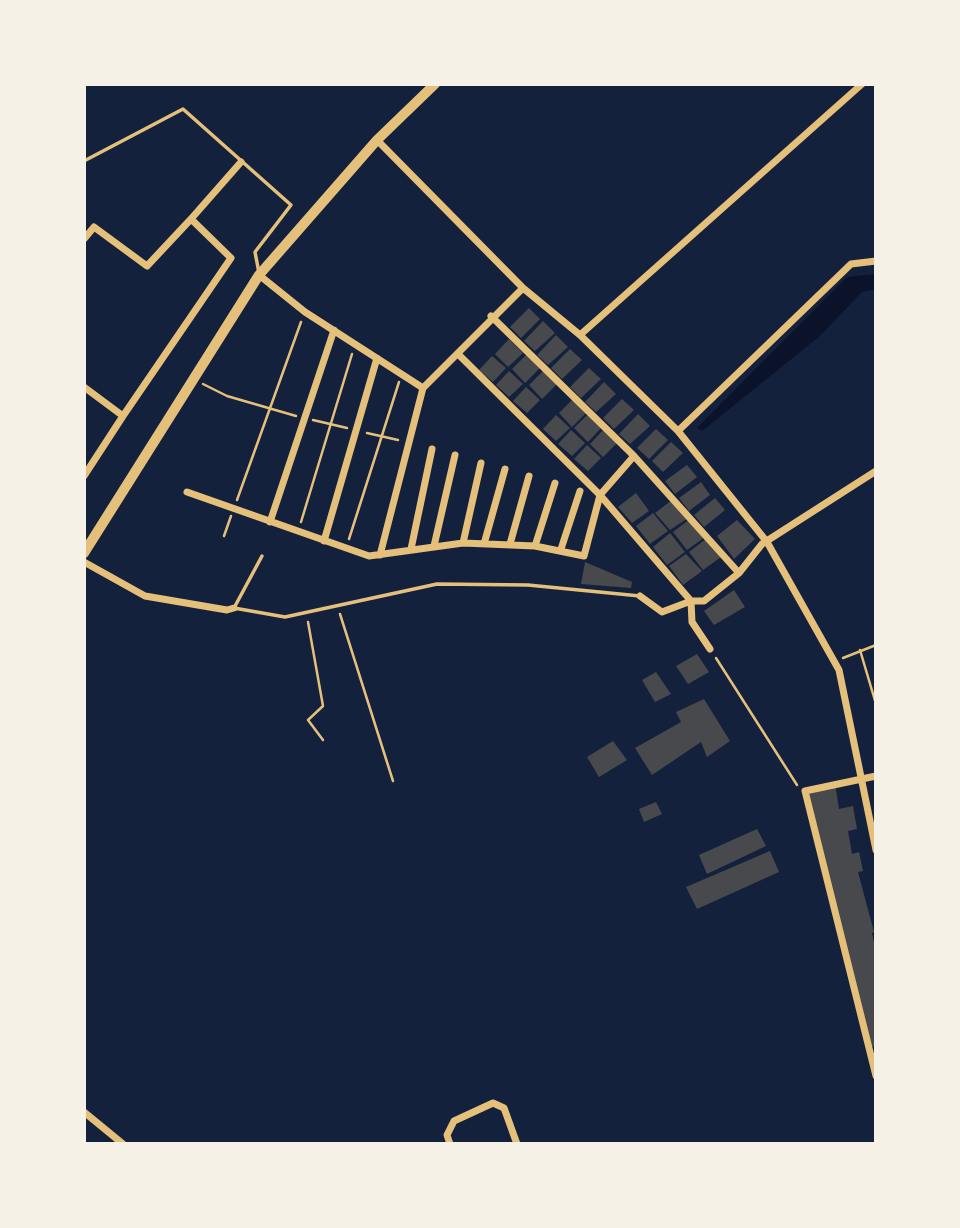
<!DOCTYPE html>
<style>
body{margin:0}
#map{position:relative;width:960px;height:1228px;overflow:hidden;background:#14213d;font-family:Figtree,sans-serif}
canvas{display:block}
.frame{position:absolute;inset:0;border:86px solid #f6f1e7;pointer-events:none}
</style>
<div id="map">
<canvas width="960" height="1228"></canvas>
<div class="frame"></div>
</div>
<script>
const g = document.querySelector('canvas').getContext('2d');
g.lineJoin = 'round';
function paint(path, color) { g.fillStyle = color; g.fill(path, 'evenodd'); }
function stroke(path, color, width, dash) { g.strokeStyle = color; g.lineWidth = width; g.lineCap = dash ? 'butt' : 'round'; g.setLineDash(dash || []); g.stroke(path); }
paint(new Path2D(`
 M876,274V289L862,292L820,336L702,431L697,428L847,277Z`), '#0b132b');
paint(new Path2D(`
 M529,308L540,319L521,338L510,327Z
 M543,321L555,333L535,351L524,341Z
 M556,335L568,347L548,365L537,355Z
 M509,339L523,353L508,367L495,354Z
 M570,349L582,360L562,379L551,368Z
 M526,355L540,368L525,383L512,369Z
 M492,356L506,368L493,382L479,370Z
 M589,368L601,379L581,398L570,387Z
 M509,371L523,384L509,397L496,385Z
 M543,371L557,384L542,399L529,385Z
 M604,382L616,394L596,412L585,402Z
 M526,387L540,400L527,413L513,401Z
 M573,399L587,412L572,427L559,413Z
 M622,399L634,410L614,429L603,418Z
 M588,414L602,427L588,442L574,428Z
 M638,414L650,426L630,444L619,434Z
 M556,415L570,428L556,441L543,429Z
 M604,429L618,442L603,457L590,444Z
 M656,429L668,440L649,459L637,448Z
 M571,430L585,443L572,456L558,444Z
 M671,442L683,453L663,472L652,461Z
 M587,445L601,458L588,471L574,459Z
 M687,465L697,477L675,494L665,481Z
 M701,482L710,495L689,511L679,498Z
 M636,493L649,511L632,523L618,507Z
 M715,498L725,510L704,527L694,515Z
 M672,500L688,518L670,530L655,513Z
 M653,513L668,531L650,544L636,526Z
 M690,519L705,537L687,550L673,532Z
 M737,520L755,539L734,559L717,536Z
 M670,533L685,552L667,565L653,547Z
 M706,539L721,557L703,570L689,552Z
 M686,554L702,571L683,585L669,566Z
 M585,562L632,582L631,588L581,584Z
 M734,590L745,607L714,625L704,611Z
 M697,654L709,672L688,684L676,666Z
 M656,672L671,694L655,702L642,680Z
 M704,699L730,741L707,757L701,742L652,775L635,748L681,722L676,712Z
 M613,741L627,760L599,777L587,757Z
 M835,783L839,809L853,806L857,829L848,831L852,854L859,852L863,871L858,872L874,932L872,933L876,952V1046L869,1047L805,791Z
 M656,802L662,814L644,822L639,809Z
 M757,829L766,846L707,874L699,855Z
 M770,851L779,872L697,909L686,887Z`), '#48494c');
stroke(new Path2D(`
 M203,384L227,396L296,416
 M313,420L347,428
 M367,433L398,440
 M237,500L301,322
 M301,522L352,354
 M224,536L231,516
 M349,539L399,382
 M340,614L393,781
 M308,622L323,706L308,720L323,740
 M860,650L876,704
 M716,658L797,785
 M843,658L876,645`), '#e5c07b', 2.5);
stroke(new Path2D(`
 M84,161L183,109L291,205L255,252L259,273
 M262,556L234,608L285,617L437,584L528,585L640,596`), '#e5c07b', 3.5);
stroke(new Path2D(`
 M377,140L523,288L580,335L678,431L767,542L839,670L876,850
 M191,219L241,162
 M84,239L94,227L147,266L191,219L231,258L123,416L84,387
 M259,275L305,312L423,388L523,288
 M491,316L634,456L739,573
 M580,335L862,84
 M458,354L600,495L691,601L692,622L710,649
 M678,431L851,264L876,261
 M84,476L123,416
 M187,492L369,556L463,543L535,546L584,556L600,495L634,456
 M270,522L334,330
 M324,541L377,358
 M463,543L481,463
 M484,544L505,469
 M510,544L529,476
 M434,546L455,455
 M535,546L555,483
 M411,549L432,449
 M561,549L580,491
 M380,555L423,388
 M84,562L145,596L227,610L234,608
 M640,596L662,612L691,601H704L739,573L762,544L876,471
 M876,776L805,791L876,1076
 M84,1112L123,1144
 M450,1144L447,1135L454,1121L493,1103L504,1108L517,1144`), '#e5c07b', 7);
stroke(new Path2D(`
 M84,553L259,275L377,140L435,84`), '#e5c07b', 10);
</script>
